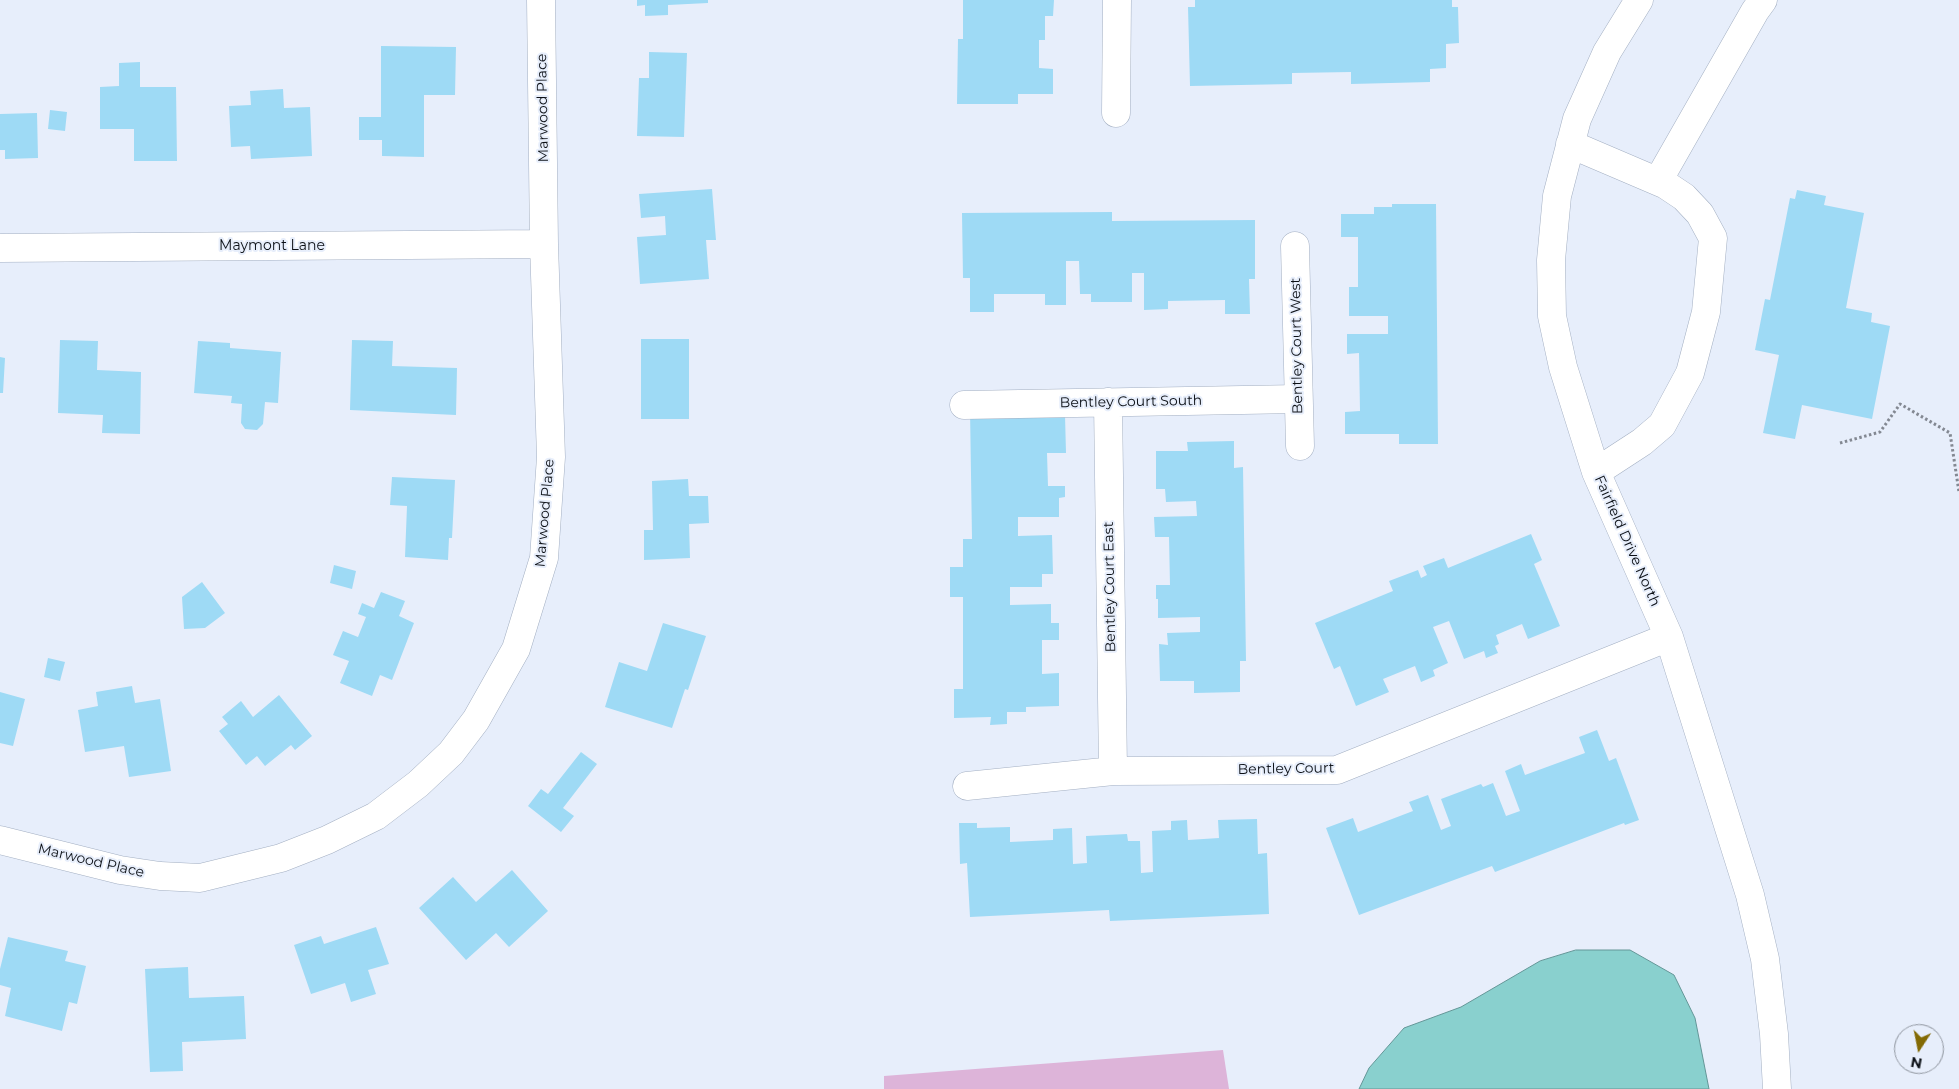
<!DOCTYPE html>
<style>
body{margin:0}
#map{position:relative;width:1959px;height:1089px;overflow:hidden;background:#e7eefb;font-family:Montserrat,sans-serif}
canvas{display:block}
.north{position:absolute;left:1894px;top:1024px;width:50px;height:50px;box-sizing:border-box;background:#e7eefb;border:1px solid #8f959f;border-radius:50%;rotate:191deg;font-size:14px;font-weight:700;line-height:20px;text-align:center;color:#0c1016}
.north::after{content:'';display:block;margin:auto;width:18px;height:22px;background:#836a04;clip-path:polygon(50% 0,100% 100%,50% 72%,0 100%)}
</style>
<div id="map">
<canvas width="1959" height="1089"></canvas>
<div class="north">N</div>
</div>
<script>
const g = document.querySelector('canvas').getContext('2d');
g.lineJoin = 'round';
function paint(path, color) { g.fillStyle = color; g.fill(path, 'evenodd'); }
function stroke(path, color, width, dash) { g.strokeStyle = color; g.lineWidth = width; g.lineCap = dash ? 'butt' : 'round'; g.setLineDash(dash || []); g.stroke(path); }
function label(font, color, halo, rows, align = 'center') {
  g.font = font + ' Montserrat,sans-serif'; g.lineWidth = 4; g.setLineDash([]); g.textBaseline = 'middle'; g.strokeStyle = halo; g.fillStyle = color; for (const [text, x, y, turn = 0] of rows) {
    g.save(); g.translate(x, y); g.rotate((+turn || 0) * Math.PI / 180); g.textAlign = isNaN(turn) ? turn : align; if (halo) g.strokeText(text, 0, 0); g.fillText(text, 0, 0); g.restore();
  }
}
paint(new Path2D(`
 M1223,1050L1229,1089H884V1076Z`), '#ddb4d9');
const water = new Path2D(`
 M1576,950H1630L1674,975L1695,1018L1709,1089H1359L1369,1068L1404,1028L1461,1007L1540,961Z`);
paint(water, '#89d0ce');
stroke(water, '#649697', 1);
paint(new Path2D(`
 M637,0H708V3L668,5V15L645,16V5L637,6Z
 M963,0H1054L1053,16H1045V40H1039V68L1053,69V94H1018V104H957L958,39H963Z
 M1195,0H1452V7H1458L1459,43L1446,44V68L1430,69V82L1351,84V72L1292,73V84L1190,86L1188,7H1195Z
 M381,46L456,47L455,95H424V157L382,156V140H359V117H381Z
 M649,52L687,53L684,137L637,136L639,78H649Z
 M140,62V87H176L177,161H134V129H100V87L119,86V63Z
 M283,89L284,108L310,107L312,156L251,159L250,146L231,147L229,106L251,105L250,91Z
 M50,110L67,112L65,131L48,129Z
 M37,113L38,158L5,159V150H0V114Z
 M712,189L716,240H706L709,279L640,284L637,237L666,235L665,216L641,218L639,194Z
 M1797,190L1826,196L1824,205L1864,213L1846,308L1872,313L1871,322L1890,326L1872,419L1802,405L1795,439L1763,433L1779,355L1755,350L1765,299L1770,300L1790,198L1795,199Z
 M1392,204H1436L1438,444H1399V434H1345V412L1360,411L1359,353L1347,354V334H1388V316H1349V287H1358V237H1341V214H1374V207H1392Z
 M1112,212V221L1255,220V279H1249L1250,314H1225V300L1168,301V309L1144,310V273H1132V302H1091V294H1080L1079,261H1066V305H1045V294H994V312H970V278H963L962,213Z
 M641,339H689V419H641Z
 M60,340L98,341L97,370L141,372L140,434L102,433L103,415L58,413Z
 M352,340L393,341L392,366L457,368L456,415L350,410Z
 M198,341L230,343V348L281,352L278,403L265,402L263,424L257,430L245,429L241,423L242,404L231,403L232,396L194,393Z
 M0,357L5,358L3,393H0Z
 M970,409L1065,415L1066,453H1047L1048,486H1065V497L1059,498V517H1018V536L1052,535L1053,574H1042V587H1010V605L1051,604V623H1059V640H1042V674L1059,673V706L1026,707V712H1007V724L990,725L991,717L954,718V689H963V597H950V567H963V539H972Z
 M1234,441V468L1243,467L1246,661H1240V692L1194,693V681H1160L1159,644L1168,645L1167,633L1200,632V617L1158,618V599H1156V585H1170L1169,537H1155L1154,517L1197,516L1196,501L1166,502L1165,489H1156V451H1188L1187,442Z
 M392,477L455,480L452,538H449L448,560L405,557L407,506L390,505Z
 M688,479L689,496H708L709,523L689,524L690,558L644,560V530H653L652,481Z
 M1531,534L1542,560L1534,564L1560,626L1528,639L1522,624L1496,635L1499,644L1495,646L1498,653L1486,658L1484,651L1464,659L1449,621L1433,627L1448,663L1433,670L1435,676L1421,682L1415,666L1383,679L1389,692L1356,706L1340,666L1334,669L1315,623L1393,591L1389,581L1418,570L1421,578L1427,575L1423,566L1444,558L1448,568Z
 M334,565L356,571L352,589L330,583Z
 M202,582L225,613L205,628L184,629L182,597Z
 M381,592L405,601L399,616L414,623L392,680L380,675L372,696L340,683L349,661L333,655L343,631L358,637L366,617L358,614L362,603L374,608Z
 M663,623L706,636L688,690L685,689L672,728L605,707L619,662L647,671Z
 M48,658L65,662L60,681L44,677Z
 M132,686L135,703L160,699L171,771L129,777L124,746L85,752L78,710L98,706L96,692Z
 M0,692L25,699L13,746L0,743Z
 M279,695L312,736L295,750L291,745L265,766L257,756L246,765L219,731L228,724L222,717L241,701L253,717Z
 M1597,730L1609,761L1616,758L1639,820L1625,825L1624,823L1495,872L1492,866L1359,915L1326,828L1353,818L1358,832L1413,811L1409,802L1428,795L1441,830L1451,826L1441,799L1481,784L1483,787L1493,783L1506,816L1520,811L1505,771L1521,764L1525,775L1585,753L1579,737Z
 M581,752L597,764L563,808L574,816L561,832L528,806L541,789L548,794Z
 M1257,819L1258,854L1267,853L1269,914L1110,921L1109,910L970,917L967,863L960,864L959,823H977V828L1010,827V842L1053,840V829L1072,828L1073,864L1087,863L1086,836L1127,834L1128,841H1140L1141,873L1153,872L1152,831L1171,830V821L1187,820L1188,840L1219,838L1218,820Z
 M512,870L548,911L509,947L496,933L466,960L419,908L453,877L476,902Z
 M376,927L389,964L368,970L376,994L351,1002L345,983L311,994L294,945L321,936L324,944Z
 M8,937L68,951L65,961L86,966L77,1004L69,1002L62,1031L5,1016L11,988L0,985V969Z
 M188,967L189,998L244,996L246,1039L182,1042L183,1071L150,1072L145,969Z`), '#9edaf5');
const minor = new Path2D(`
 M1639,0L1607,52L1577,119L1557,196L1551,260L1552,316L1563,367L1596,472L1669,637L1750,895L1765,959L1774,1034L1777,1089
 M1116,113L1117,0
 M1570,144L1666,185L1684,197L1700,214L1713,238L1706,312L1690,373L1662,425L1642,442L1596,472
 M1658,181L1755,11L1763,0
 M1295,246L1300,446
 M0,248L544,244
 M1108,402L1113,771
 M964,405L1298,399
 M967,786L1113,771L1337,770L1669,637
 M0,840L120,870L160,876L200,878L281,858L327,840L376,816L418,784L451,753L476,720L516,649L544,558L551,457L544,244L541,0`);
stroke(minor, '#a3afc2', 29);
stroke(new Path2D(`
 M1840,443L1880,432L1900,404L1950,433L1959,492`), '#838892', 3, [2.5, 2.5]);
stroke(minor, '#fff', 28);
label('14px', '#0c1016', '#e7eefb', [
 ["Marwood Place",543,108,-91],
 ["Maymont Lane",272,246],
 ["Bentley Court West",1297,346,-91],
 ["Bentley Court South",1131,402,-1],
 ["Marwood Place",545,513,-85],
 ["Fairfield Drive North",1627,541,66],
 ["Bentley Court East",1110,587,-91],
 ["Bentley Court",1286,769,-1],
 ["Marwood Place",91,861,13]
]);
</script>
